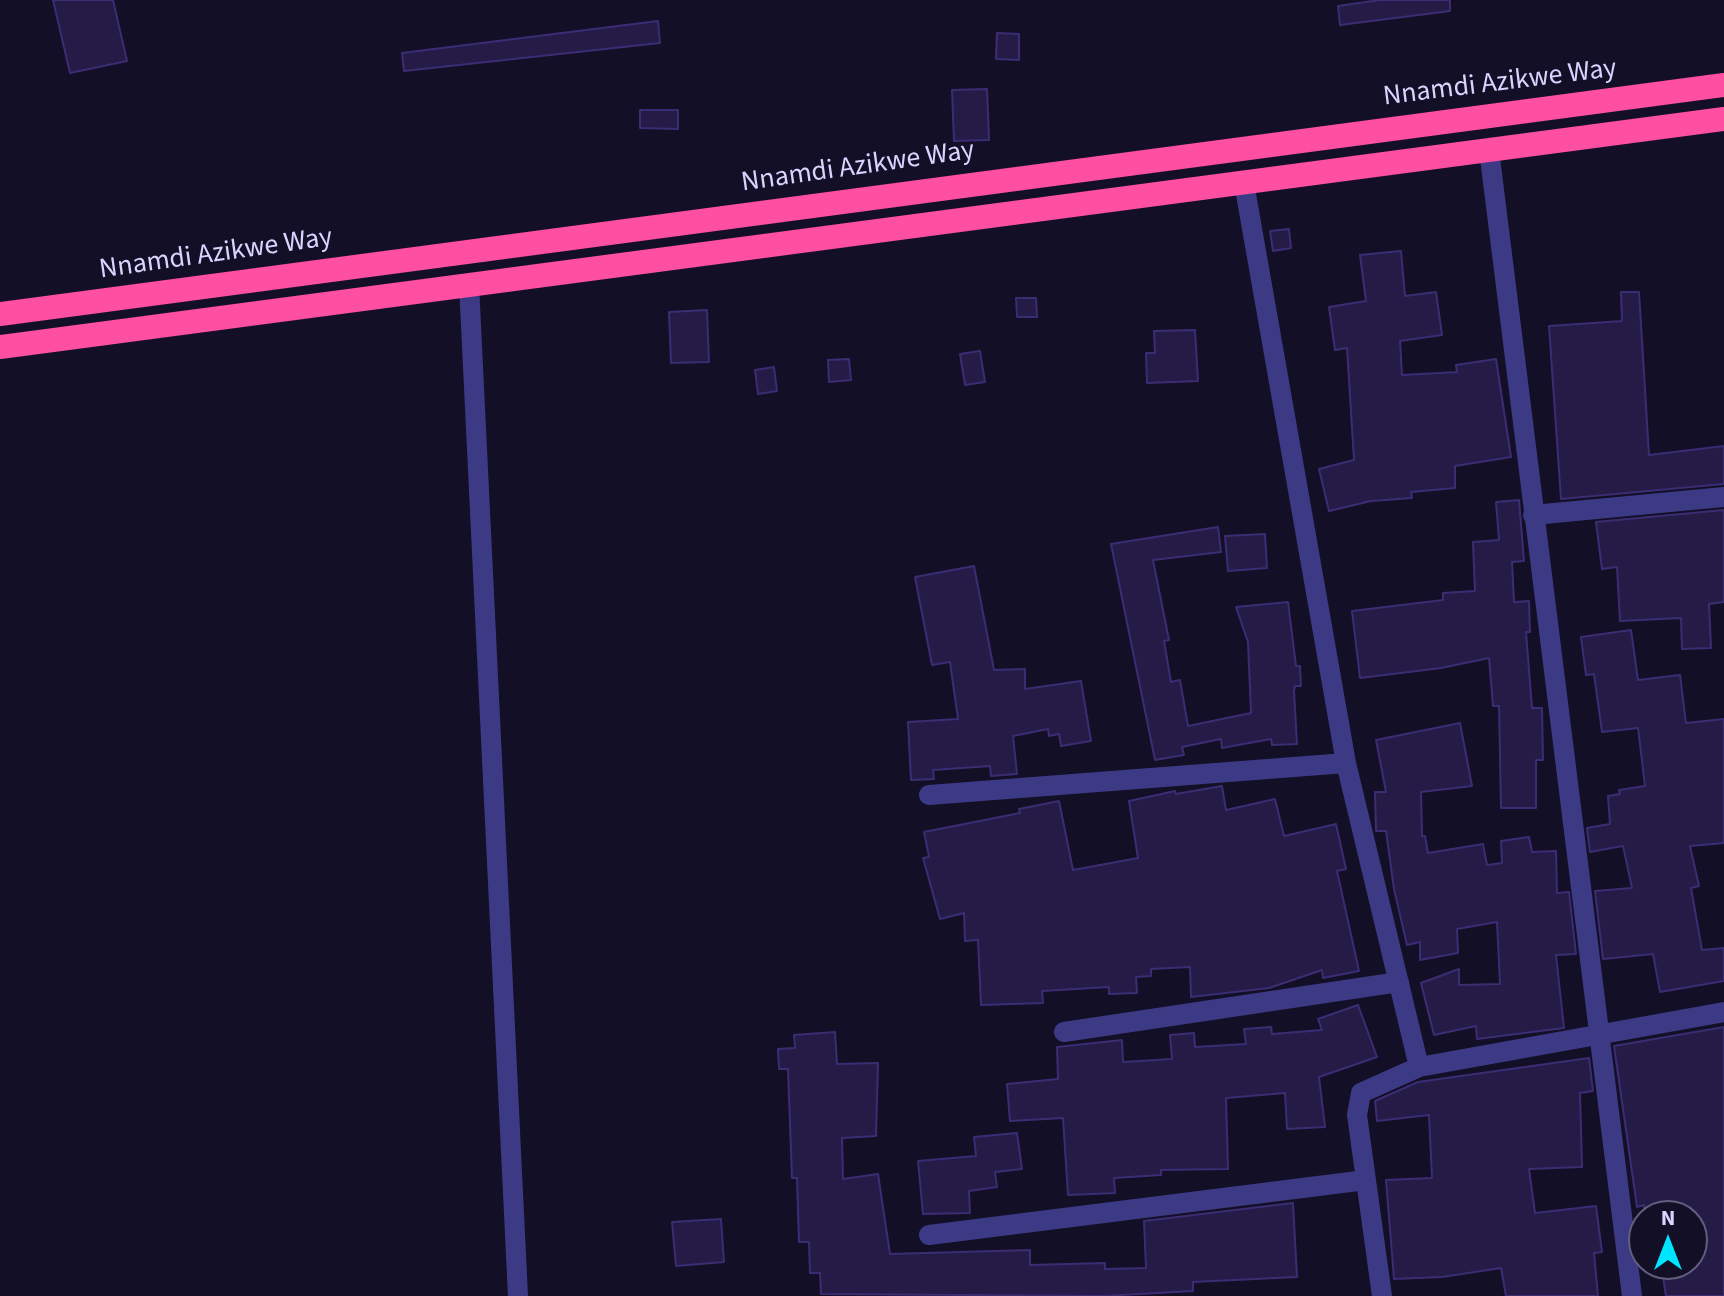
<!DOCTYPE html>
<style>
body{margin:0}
#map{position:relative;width:1724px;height:1296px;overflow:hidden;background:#130f26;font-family:"Source Sans 3",sans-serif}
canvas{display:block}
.north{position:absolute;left:1628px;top:1200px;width:80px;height:80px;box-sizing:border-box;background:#130f26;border:2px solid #625e7d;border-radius:50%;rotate:0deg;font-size:22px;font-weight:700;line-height:32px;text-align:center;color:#d9d4ff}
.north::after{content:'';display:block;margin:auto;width:28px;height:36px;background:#00e5ff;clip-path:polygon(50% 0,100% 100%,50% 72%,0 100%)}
</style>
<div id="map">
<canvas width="1724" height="1296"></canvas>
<div class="north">N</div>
</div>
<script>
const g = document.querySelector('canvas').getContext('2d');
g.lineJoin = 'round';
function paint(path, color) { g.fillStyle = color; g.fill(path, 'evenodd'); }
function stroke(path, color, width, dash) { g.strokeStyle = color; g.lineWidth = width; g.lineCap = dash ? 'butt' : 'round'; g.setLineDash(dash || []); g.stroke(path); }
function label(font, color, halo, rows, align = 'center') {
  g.font = font + ' "Source Sans 3",sans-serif'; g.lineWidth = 6; g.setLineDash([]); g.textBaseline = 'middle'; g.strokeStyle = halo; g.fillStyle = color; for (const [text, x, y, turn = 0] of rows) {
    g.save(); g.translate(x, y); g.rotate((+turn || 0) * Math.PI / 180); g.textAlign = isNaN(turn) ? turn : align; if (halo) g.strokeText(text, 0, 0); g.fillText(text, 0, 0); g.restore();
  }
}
const building = new Path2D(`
 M53,0H113L127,61L70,73Z
 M1380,0H1450V11L1340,25L1338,6Z
 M658,21L660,43L404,71L402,53Z
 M997,33L1019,34V60L996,59Z
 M987,89L989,140L954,141L952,90Z
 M640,110H678V129L640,128Z
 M1289,229L1291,248L1273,251L1270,231Z
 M1401,251L1405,296L1436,292L1442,335L1400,341L1402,375L1457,372L1456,365L1496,359L1511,457L1455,466V488L1411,492L1412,498L1371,501L1329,511L1319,469L1354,460L1347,348L1335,350L1329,307L1366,301L1360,255Z
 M1621,292H1639L1649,455L1724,446V484L1561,499L1549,326L1622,321Z
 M1016,298H1036L1037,317H1017Z
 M707,310L709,362L671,363L669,312Z
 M1195,330L1198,381L1147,383L1146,353H1155L1154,331Z
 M980,351L985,382L965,385L960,354Z
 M849,359L851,380L829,382L828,360Z
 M774,367L777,391L758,394L755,370Z
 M1519,500L1524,561L1512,562L1514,602L1529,601L1530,632H1526L1532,708H1542L1543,760H1536V808H1501L1499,706H1493L1489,658L1441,668L1360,678L1352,611L1443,600V593L1475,591L1473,542L1499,540L1496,502Z
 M1724,510V602L1709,604L1711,648L1682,649L1681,618L1620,621L1617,567L1602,569L1596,522Z
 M1218,527L1221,552L1153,560L1169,640L1164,641L1171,682L1180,680L1188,726L1251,713L1248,642L1236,607L1288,602L1296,666H1300L1301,686H1295L1294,691L1297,744L1272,745L1271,739L1222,748L1221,739L1182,747L1184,755L1155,760L1111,544Z
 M1265,534L1267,568L1228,571L1225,536Z
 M974,566L994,670L1025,669V689L1081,681L1091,741L1061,746L1059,734L1049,736L1048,729L1013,736L1017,774L991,776L990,766L933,770L934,779L911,780L908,722L958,719L950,662L932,665L915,577Z
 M1631,630L1638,680L1680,675L1686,723L1724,719V843L1690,846L1699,886L1691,888L1702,950L1724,948V981L1660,992L1653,954L1603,959L1595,891L1632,888L1623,846L1590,852L1587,828L1610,824L1608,796L1620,794L1619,790L1645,786L1638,728L1602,732L1594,674L1586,675L1581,637Z
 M1460,723L1472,786L1421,792L1422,836H1425L1428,853L1483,844L1487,865L1502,863L1501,841L1529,837L1532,852L1556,851L1557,893L1569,892L1576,954L1556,955L1564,1028L1477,1039L1476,1026L1434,1035L1421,983L1459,969V985L1500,984L1497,922L1457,929L1458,953L1420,960V942L1407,945L1394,889L1386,831H1376L1375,792H1386L1376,740Z
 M1222,786L1226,810L1275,799L1284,836L1336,824L1346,869L1337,871L1359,971L1323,978L1322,970L1269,988L1191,997L1190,967L1151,969V976L1136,977L1137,993L1109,994V987L1042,991L1043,1003L981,1005L978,940L965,941L964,913L940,919L923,858L929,857L924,832L1020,813L1019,809L1059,801L1073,870L1138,858L1129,801L1175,791L1176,794Z
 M1358,1005L1377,1057L1319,1077L1325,1127L1287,1129L1285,1093L1226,1098L1228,1169L1161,1170V1175L1114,1178L1115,1193L1068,1195L1063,1118L1010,1121L1007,1084L1058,1079L1057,1047L1122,1040L1123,1062L1172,1059L1170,1035L1194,1033L1195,1047L1246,1044L1244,1029L1271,1027L1272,1034L1322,1030L1318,1019Z
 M1724,1027V1296H1666L1661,1264H1692V1216H1646L1644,1205L1637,1207L1614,1046Z
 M835,1032L837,1064L878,1063L876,1136L842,1138L843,1179L878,1174L890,1254L1030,1250V1265L1105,1263V1269L1146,1268L1144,1221L1293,1203L1297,1277L1193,1282V1291L1104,1296L821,1294L820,1273H810L809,1242H799L797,1178H792L788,1069H779L778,1049L795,1048L794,1035Z
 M1589,1058L1593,1091L1580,1093L1582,1167L1529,1169L1535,1213L1596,1206L1602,1252L1594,1253L1598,1296H1506L1501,1268L1442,1277L1394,1279L1386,1180L1432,1178L1429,1115L1377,1121L1375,1101L1418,1082Z
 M1017,1133L1022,1169L995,1172L997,1187L969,1191L970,1213L923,1214L918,1161L976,1156L974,1137Z
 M721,1219L724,1262L676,1266L672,1222Z`);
paint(building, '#241b47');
stroke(building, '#3b2d73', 2);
stroke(new Path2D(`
 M1489,150L1632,1296
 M1244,183L1346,763L1419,1067
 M469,284L518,1296
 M1533,515L1724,497
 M929,795L1346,763
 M1064,1032L1399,982
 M929,1235L1366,1180
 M1382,1296L1357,1115L1361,1093L1419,1067L1724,1012`), '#3d3a85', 20);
stroke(new Path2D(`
 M0,314L1724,85
 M0,347L1724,119`), '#ff4fa3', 24);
label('28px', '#d9d4ff', '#130f26', [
 ["Nnamdi Azikwe Way",1500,84,-7],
 ["Nnamdi Azikwe Way",858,168,-8],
 ["Nnamdi Azikwe Way",216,255,-8]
]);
</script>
